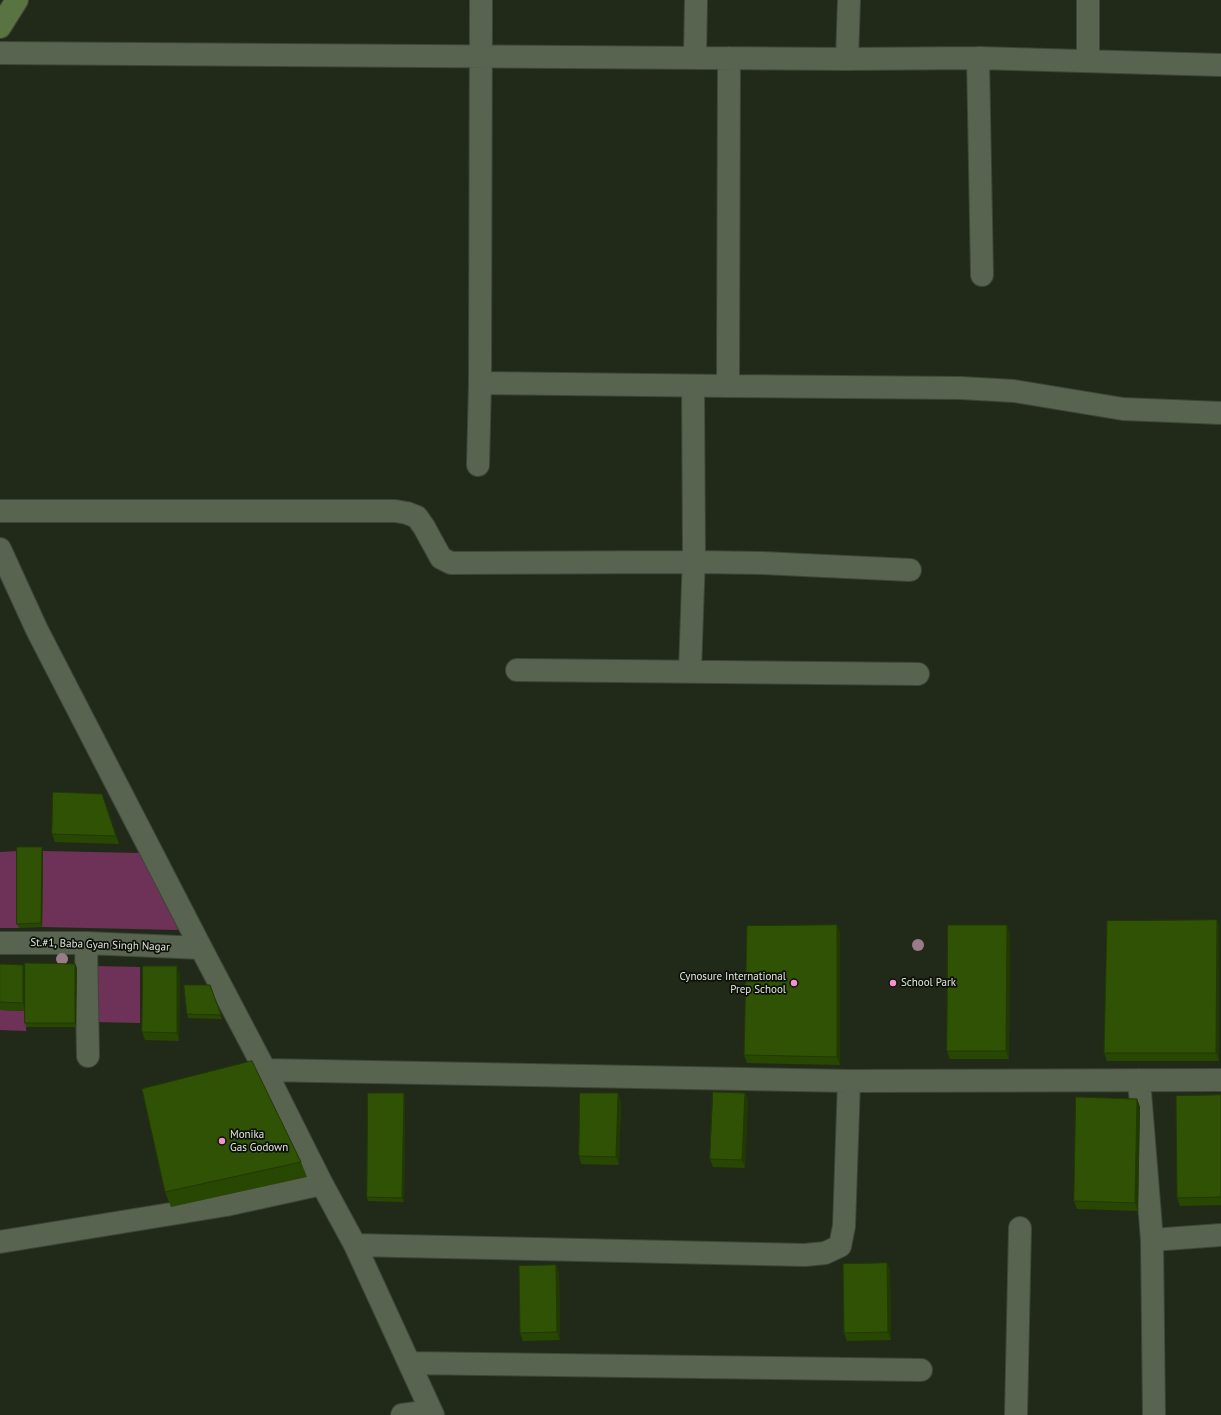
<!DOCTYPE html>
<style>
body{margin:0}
canvas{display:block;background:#212a19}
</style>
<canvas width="1221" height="1415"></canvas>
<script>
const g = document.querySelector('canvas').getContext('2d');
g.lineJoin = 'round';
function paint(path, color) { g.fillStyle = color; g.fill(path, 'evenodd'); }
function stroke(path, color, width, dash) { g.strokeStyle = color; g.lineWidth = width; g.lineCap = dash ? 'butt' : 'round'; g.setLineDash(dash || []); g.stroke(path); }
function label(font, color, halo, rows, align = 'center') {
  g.font = font + ' "PT Sans",sans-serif'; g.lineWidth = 3.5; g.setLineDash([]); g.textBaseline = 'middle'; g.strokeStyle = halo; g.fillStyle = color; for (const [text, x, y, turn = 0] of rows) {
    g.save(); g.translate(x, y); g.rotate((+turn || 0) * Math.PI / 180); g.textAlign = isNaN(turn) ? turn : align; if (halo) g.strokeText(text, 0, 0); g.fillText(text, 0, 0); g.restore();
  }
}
paint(new Path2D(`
 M18,851L19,928H0V852Z
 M43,851L140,853L179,930L42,927Z
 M96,966L140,967V1023L95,1022Z
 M0,1010L26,1011V1031L0,1030Z`), '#6e3157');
const street = new Path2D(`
 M0,53L847,59L978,58L1221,65
 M695,57L696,0
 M729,58L728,386L961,388L1014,391L1123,409L1221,413
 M978,58L982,275
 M847,59L849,0
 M1088,61V0
 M480,383L728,386
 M478,465L480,383L481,0
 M0,511H395L407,513L417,517L424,527L441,558L451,563L694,562L762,563L910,570
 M0,549L37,630L201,948L265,1070L322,1184L355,1245L433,1415
 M517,670L918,674
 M690,671L694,555L693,386
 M0,943H86L201,948
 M86,943L88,1056
 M265,1070L849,1081L1221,1080
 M1139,1080L1152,1240
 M0,1242L226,1205L322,1184
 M355,1245L805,1255L825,1253L840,1246L844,1226L849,1081
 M409,1363L921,1370
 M402,1415L431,1411
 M1016,1415L1020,1228
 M1154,1415L1152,1240L1221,1235`);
const secondary = new Path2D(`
 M0,27L17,0`);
stroke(street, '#3e4638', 24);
stroke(secondary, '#3e4638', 24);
stroke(street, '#586450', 22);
stroke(secondary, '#5a7343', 22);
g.fillStyle = '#997c87';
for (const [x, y] of [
 [918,945],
 [62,959]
]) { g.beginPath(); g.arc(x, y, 6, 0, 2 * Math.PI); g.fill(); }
paint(new Path2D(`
 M102,794L119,844L55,842L52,834Z
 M43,851L42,927L19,928L17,924Z
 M1217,920L1219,928V1061H1107L1104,1053Z
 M837,925L840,933V1065L747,1063L744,1055Z
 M1010,933L1009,1059H950L947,1051Z
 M0,964L23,965L25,972L75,964L77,968L76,1027H26L25,1023V1011L0,1010Z
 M180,974L179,1041L145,1040L142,1032Z
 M210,985L222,1019L188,1018L187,1014Z
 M404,1093L405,1097L404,1202L368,1201L367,1197Z
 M745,1093L748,1101L745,1168L713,1167L710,1159Z
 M1221,1095V1205L1180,1206L1177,1198Z
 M1137,1099L1140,1107L1138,1211L1077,1209L1074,1201Z
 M621,1101L619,1165L581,1164L579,1156Z
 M301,1162L307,1177L171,1207L165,1192Z
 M887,1263L890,1271L891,1340L847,1341L844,1333Z
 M559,1273L560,1340L523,1341L520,1333Z`), '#284703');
paint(new Path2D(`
 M42,847L43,851L42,927L41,923Z
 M1217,920L1219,928V1061L1216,1053Z
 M837,925L840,933V1065L837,1057Z
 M1007,925L1010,933L1009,1059L1006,1051Z
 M75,964L77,968L76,1027L75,1023Z
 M23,965L26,973V1011L23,1003Z
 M177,966L180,974L179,1041L177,1033Z
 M404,1093L405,1097L404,1202L402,1198Z
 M618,1093L621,1101L619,1165L616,1157Z
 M745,1093L748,1101L745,1168L742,1160Z
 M1137,1099L1140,1107L1138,1211L1135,1203Z
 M887,1263L890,1271L891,1340L888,1332Z
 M556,1265L559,1273L560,1340L557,1332Z`), '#213903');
const building = new Path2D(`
 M53,792L102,794L116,836L52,834Z
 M17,847H42L41,923L17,924Z
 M1217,920L1216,1053H1104L1107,921Z
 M837,925V1057L744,1055L747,926Z
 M948,925H1007L1006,1051H947Z
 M25,963L75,964V1023H25Z
 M0,964L23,965V1003L0,1002Z
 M143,966H177V1033L142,1032Z
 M184,985H210L221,1015L187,1014Z
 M252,1061L301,1162L165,1192L142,1089Z
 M713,1092L745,1093L742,1160L710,1159Z
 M368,1093H404L402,1198L367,1197Z
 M580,1093H618L616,1157L579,1156Z
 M1221,1095V1197L1177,1198L1176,1096Z
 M1076,1097L1137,1099L1135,1203L1074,1201Z
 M887,1263L888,1332L844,1333L843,1264Z
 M556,1265L557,1332L520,1333L519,1266Z`);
paint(building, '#2f5204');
stroke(building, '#213903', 1);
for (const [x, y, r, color] of [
 [794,983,4,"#f790ce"],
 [893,983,4,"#f790ce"],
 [222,1141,4,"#f790ce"]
]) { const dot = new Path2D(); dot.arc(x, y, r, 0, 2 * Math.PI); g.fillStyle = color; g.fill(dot); stroke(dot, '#0d110a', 1.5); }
label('11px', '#e1e7dc', '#0d110a', [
 ["St.#1, Baba Gyan Singh Nagar",100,945,2]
]);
label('11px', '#e1e7dc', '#0d110a', [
 ["Cynosure International",786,977,"right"],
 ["Prep School",786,990,"right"],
 ["School Park",901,983],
 ["Monika",230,1135],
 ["Gas Godown",230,1148]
], 'left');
</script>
